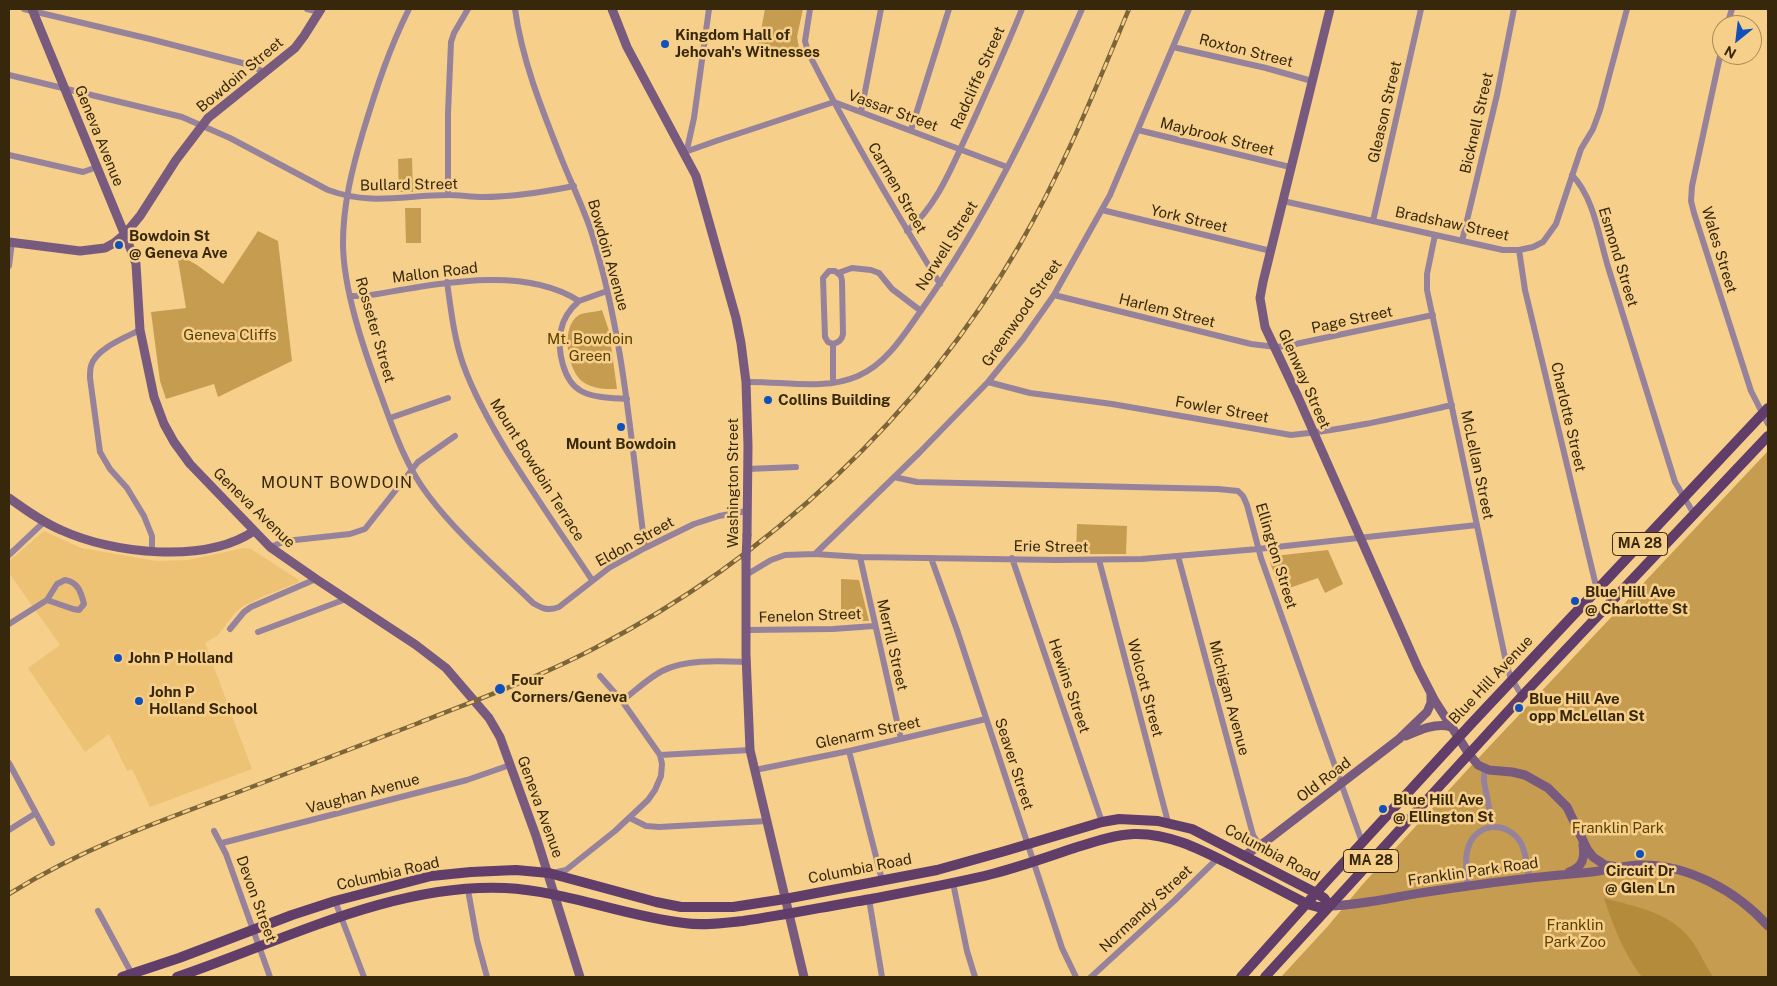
<!DOCTYPE html>
<style>
body{margin:0}
#map{position:relative;width:1777px;height:986px;overflow:hidden;background:#f6cf8a;font-family:"Public Sans",sans-serif}
canvas{display:block}
.frame{position:absolute;inset:0;border:10px solid #37280b;pointer-events:none}
.north{position:absolute;left:1712px;top:15px;width:50px;height:50px;box-sizing:border-box;background:#f6cf8a;border:1px solid #aa8c57;border-radius:50%;rotate:209deg;font-size:14px;font-weight:700;line-height:20px;text-align:center;color:#37280b}
.north::after{content:'';display:block;margin:auto;width:18px;height:22px;background:#0f50bb;clip-path:polygon(50% 0,100% 100%,50% 72%,0 100%)}
</style>
<div id="map">
<canvas width="1777" height="986"></canvas>
<div class="frame"></div>
<div class="north">N</div>
</div>
<script>
const g = document.querySelector('canvas').getContext('2d');
g.lineJoin = 'round';
function paint(path, color) { g.fillStyle = color; g.fill(path, 'evenodd'); }
function stroke(path, color, width, dash) { g.strokeStyle = color; g.lineWidth = width; g.lineCap = dash ? 'butt' : 'round'; g.setLineDash(dash || []); g.stroke(path); }
function label(font, color, halo, rows, align = 'center') {
  g.font = font + ' "Public Sans",sans-serif'; g.lineWidth = 5; g.setLineDash([]); g.textBaseline = 'middle'; g.strokeStyle = halo; g.fillStyle = color; for (const [text, x, y, turn = 0] of rows) {
    g.save(); g.translate(x, y); g.rotate((+turn || 0) * Math.PI / 180); g.textAlign = isNaN(turn) ? turn : align; if (halo) g.strokeText(text, 0, 0); g.fillText(text, 0, 0); g.restore();
  }
}
paint(new Path2D(`
 M44,531L81,548L156,561L188,560L244,548L251,549L299,580L297,583L264,596L243,606L234,614L218,635L205,643L252,769L150,807L132,769L127,771L109,734L85,752L28,668L60,645L9,573V561Z`), '#eec275');
paint(new Path2D(`
 M765,9H803L797,37L800,53L758,46Z
 M412,158L413,192H399L398,159Z
 M405,208H421V243H406Z
 M258,231L278,241L292,361L218,397L214,384L166,399L160,381L151,312L186,308L177,254L197,265L223,284Z
 M602,310L609,331L617,389C605,389 593,389 583,382C567,370 560,327 579,315C585,312 596,312 602,310Z
 M1768,451V977H1281L1328,926L1362,885L1469,768Z
 M1077,524L1127,526L1126,554H1076Z
 M1328,550L1343,584L1325,593L1318,578L1281,591L1270,563L1274,556Z
 M841,579L859,580L869,621H841Z`), '#c69c51');
paint(new Path2D(`
 M1604,898C1636,907 1671,912 1692,941C1700,952 1705,965 1713,977H1642C1623,952 1614,928 1604,898Z`), '#b48b3b');
stroke(new Path2D(`
 M24,9L150,39L250,65L266,73
 M307,9L319,12
 M409,9C389,49 376,89 363,132C352,169 343,205 343,243C343,289 364,350 380,393C393,428 405,465 428,495C458,535 497,568 533,603C543,609 548,611 559,607L609,568L645,548L694,524L719,516L747,511
 M515,9C522,61 543,112 562,160C572,185 584,209 592,234C624,336 631,443 645,548
 M810,9L805,41L808,52C848,131 893,208 940,284
 M1727,25L1732,9
 M1173,47L1266,68L1312,81
 M1722,47L1692,186L1691,201L1694,213L1751,391L1768,424
 M9,75L182,117L230,138L328,190C372,206 404,195 449,195C460,195 471,197 483,197C513,197 544,192 574,186
 M861,112L881,9
 M911,130L949,9
 M1138,130L1290,167
 M685,152L716,141L834,102L1007,167
 M685,152L688,145L694,118L709,9
 M9,155L83,172L97,167
 M1572,175C1595,199 1599,239 1609,270C1631,341 1653,412 1675,482L1694,514
 M448,195V113L451,42L454,33L468,9
 M1283,201L1503,250H1519L1533,247L1543,242L1556,224L1581,149L1593,129L1600,110L1627,9
 M1102,210L1271,251
 M1373,221L1421,9
 M907,231C938,205 953,164 970,128C988,88 1006,49 1022,9
 M1435,235L1427,274V290L1506,662L1510,676L1522,696
 M1462,241L1497,95L1514,9
 M1519,250L1525,290L1597,590
 M9,266L12,242
 M838,273L852,268L871,270L879,273L892,289L921,311
 M447,282C451,310 454,338 463,364C474,395 491,425 508,453C535,496 564,538 592,580
 M1054,295L1251,344L1276,347L1286,346L1433,315
 M350,296H365C429,286 521,263 579,301L607,291
 M579,301C571,308 563,319 561,330C557,350 563,381 581,391C594,398 613,398 627,399
 M140,330C126,337 95,349 91,366C90,369 90,374 90,378L100,452L110,469L127,488L144,516L152,536V552
 M746,382C782,381 824,391 858,376C886,364 903,336 920,312C987,218 1036,114 1082,9
 M988,382L1030,393L1112,404L1291,435C1346,430 1399,417 1452,405
 M833,383V344C839,342 842,340 843,334L842,281L841,276L835,271H829L823,278L825,337L828,342L833,344
 M390,418L448,398
 M747,469L796,467
 M894,477L917,482L1218,489L1238,491L1243,496L1247,505L1261,558L1362,842
 M270,547L286,541L350,534L365,529L418,462L455,436
 M815,554L920,452L988,382L1023,339L1054,295L1110,195L1189,9
 M9,555L44,522
 M1178,556L1253,835L1260,846
 M860,557L901,739
 M931,558L957,630L1062,948L1076,977
 M1012,558L1102,822
 M1099,560L1168,822
 M746,575L771,560L785,555L815,554L860,557L1056,560L1142,559L1258,549L1477,525
 M9,624L47,600L57,584L65,580C78,582 81,592 84,604L79,610L73,609L47,600
 M230,629L244,612L251,607L316,579
 M746,630L833,629L874,626
 M258,632L346,599
 M600,676L622,701L660,755
 M622,701C635,691 647,679 662,671C686,659 719,661 746,662
 M849,751L882,880
 M9,763L52,843
 M1484,769V782L1493,827
 M755,770L849,751L986,719
 M630,818L646,826L659,827L767,821
 M9,830L36,813
 M214,831L226,854L270,977
 M222,843L467,780L510,765
 M553,873L566,870L615,831L648,800L655,790L661,776L662,764L660,755L750,750
 M953,883L967,951L975,977
 M1467,886C1467,874 1464,859 1468,848C1476,822 1507,820 1521,843C1526,853 1527,866 1529,877
 M468,890L477,940L487,977
 M869,899L882,977
 M335,901L364,977
 M98,911L133,976
 M1091,977L1174,901L1218,858`), '#97829b', 6);
stroke(new Path2D(`
 M32,9L131,250L136,264L140,330L154,397L164,424L174,442L190,464L270,547L316,579L416,645L446,668L489,718L500,737L536,836L580,977
 M612,9L627,47L696,176L736,318L741,343L746,382L748,446L747,535
 M1330,9L1263,282L1260,298L1265,327L1298,397L1418,668L1435,701L1469,754L1478,765L1489,770L1512,772L1525,775L1548,788L1567,807L1587,849L1593,857L1605,865L1618,867
 M9,242L80,251L105,248L114,243L125,234L140,216L176,160L208,118L295,48L304,36L321,9
 M9,498C26,510 42,522 61,530C113,554 205,564 254,531
 M746,559V655L750,750L804,977
 M1406,736C1419,730 1437,722 1451,727
 M1244,856L1265,842L1399,739L1427,712L1431,703V694
 M1569,872C1583,867 1585,858 1583,845
 M1330,906C1360,905 1390,898 1420,893C1474,885 1527,877 1582,873C1601,872 1619,866 1638,865C1686,863 1737,891 1768,926`), '#785a7e', 9);
stroke(new Path2D(`
 M122,977L179,958L292,915L335,901L431,876L471,872L516,870L549,873L656,902L681,907H733L785,899L937,870L1005,851L1102,822L1119,819L1158,821L1192,829L1316,893L1324,898L1330,906
 M177,977C281,942 392,883 505,888C566,891 623,916 684,923C703,926 724,923 743,921C786,915 828,906 871,899C911,891 952,884 992,874C1019,867 1045,858 1071,849C1091,843 1112,835 1134,834C1172,833 1205,852 1239,869C1261,880 1284,892 1307,904L1318,907L1330,906
 M1241,977L1325,883L1470,725L1768,408
 M1265,977L1522,696L1768,436`), '#613d69', 10);
const rail = new Path2D(`
 M9,894C83,848 159,821 241,791C299,769 358,746 416,724C476,700 538,678 595,648C769,558 920,416 1019,246C1063,170 1095,90 1129,9`);
stroke(rail, '#7d653a', 4.5);
stroke(rail, '#f6cf8a', 2.5, [8]);
stroke(new Path2D(`
 M746,559L747,535`), '#785a7e', 9);
for (const [x, y, r, color] of [
 [665,44,5,"#0f50bb"],
 [119,245,5,"#0f50bb"],
 [768,400,5,"#0f50bb"],
 [621,427,5,"#0f50bb"],
 [1575,601,5,"#0f50bb"],
 [118,658,5,"#0f50bb"],
 [500,689,6,"#0f50bb"],
 [139,701,5,"#0f50bb"],
 [1519,708,5,"#0f50bb"],
 [1383,809,5,"#0f50bb"],
 [1640,854,5,"#0f50bb"]
]) { const dot = new Path2D(); dot.arc(x, y, r, 0, 2 * Math.PI); g.fillStyle = color; g.fill(dot); stroke(dot, '#f6cf8a', 2); }
for (const [x, y, w] of [
 [1640,544,55],
 [1371,861,55]
]) { const box = new Path2D(); box.roundRect(x - w / 2, y - 11.5, w, 23, 4); g.fillStyle = '#f6cf8a'; g.fill(box); stroke(box, '#37280b', 1); }
label('bold 14px', '#37280b', null, [
 ["MA 28",1640,544],
 ["MA 28",1371,861]
]);
label('bold 15px', '#37280b', '#f6cf8a', [
 ["Kingdom Hall of",675,35],
 ["Jehovah's Witnesses",675,52],
 ["Bowdoin St",129,236],
 ["@ Geneva Ave",129,253],
 ["Collins Building",778,400],
 ["Mount Bowdoin",621,444,"center"],
 ["Blue Hill Ave",1585,592],
 ["@ Charlotte St",1585,609],
 ["John P Holland",128,658],
 ["Four",511,680],
 ["Corners/Geneva",511,697],
 ["John P",149,692],
 ["Holland School",149,709],
 ["Blue Hill Ave",1529,699],
 ["opp McLellan St",1529,716],
 ["Blue Hill Ave",1393,800],
 ["@ Ellington St",1393,817],
 ["Circuit Dr",1640,871,"center"],
 ["@ Glen Ln",1640,888,"center"]
], 'left');
label('15px', '#37280b', '#f6cf8a', [
 ["Roxton Street",1246,51,14],
 ["Bowdoin Street",240,75,-40],
 ["Radcliffe Street",978,78,-66],
 ["Vassar Street",893,111,20],
 ["Gleason Street",1385,112,-77],
 ["Bicknell Street",1477,123,-77],
 ["Geneva Avenue",99,136,68],
 ["Maybrook Street",1217,137,14],
 ["Bullard Street",409,185,-1],
 ["Carmen Street",897,188,60],
 ["York Street",1189,219,13],
 ["Bradshaw Street",1452,224,12],
 ["Norwell Street",947,246,-58],
 ["Wales Street",1719,250,73],
 ["Bowdoin Avenue",608,255,74],
 ["Esmond Street",1618,257,73],
 ["Mallon Road",435,273,-7],
 ["Harlem Street",1167,311,14],
 ["Greenwood Street",1022,313,-55],
 ["Page Street",1352,320,-12],
 ["Rosseter Street",375,330,74],
 ["Glenway Street",1304,379,66],
 ["Fowler Street",1222,410,10],
 ["Charlotte Street",1568,417,77],
 ["McLellan Street",1477,465,78],
 ["Mount Bowdoin Terrace",537,470,58],
 ["Washington Street",733,483,-90],
 ["Geneva Avenue",254,508,44],
 ["Eldon Street",635,542,-29],
 ["Erie Street",1051,547,1],
 ["Ellington Street",1276,556,73],
 ["Fenelon Street",810,616,-2],
 ["Merrill Street",892,645,77],
 ["Blue Hill Avenue",1491,680,-47],
 ["Hewins Street",1069,686,71],
 ["Wolcott Street",1145,688,75],
 ["Michigan Avenue",1229,698,75],
 ["Glenarm Street",868,733,-12],
 ["Seaver Street",1014,764,72],
 ["Old Road",1324,780,-37],
 ["Vaughan Avenue",363,794,-15],
 ["Geneva Avenue",540,807,70],
 ["Columbia Road",1272,853,28],
 ["Columbia Road",860,869,-11],
 ["Franklin Park Road",1473,872,-8],
 ["Columbia Road",388,874,-13],
 ["Devon Street",256,899,70],
 ["Normandy Street",1146,909,-43]
]);
label('15px', '#5d4100', '#f6cf8a', [
 ["Geneva Cliffs",230,335],
 ["Mt. Bowdoin",590,339],
 ["Green",590,356],
 ["Franklin Park",1618,828],
 ["Franklin",1575,925],
 ["Park Zoo",1575,942]
]);
g.letterSpacing = '1px';
label('16px', '#37280b', '#f6cf8a', [
 ["MOUNT BOWDOIN",337,483]
]);
g.letterSpacing = '0px';
</script>
